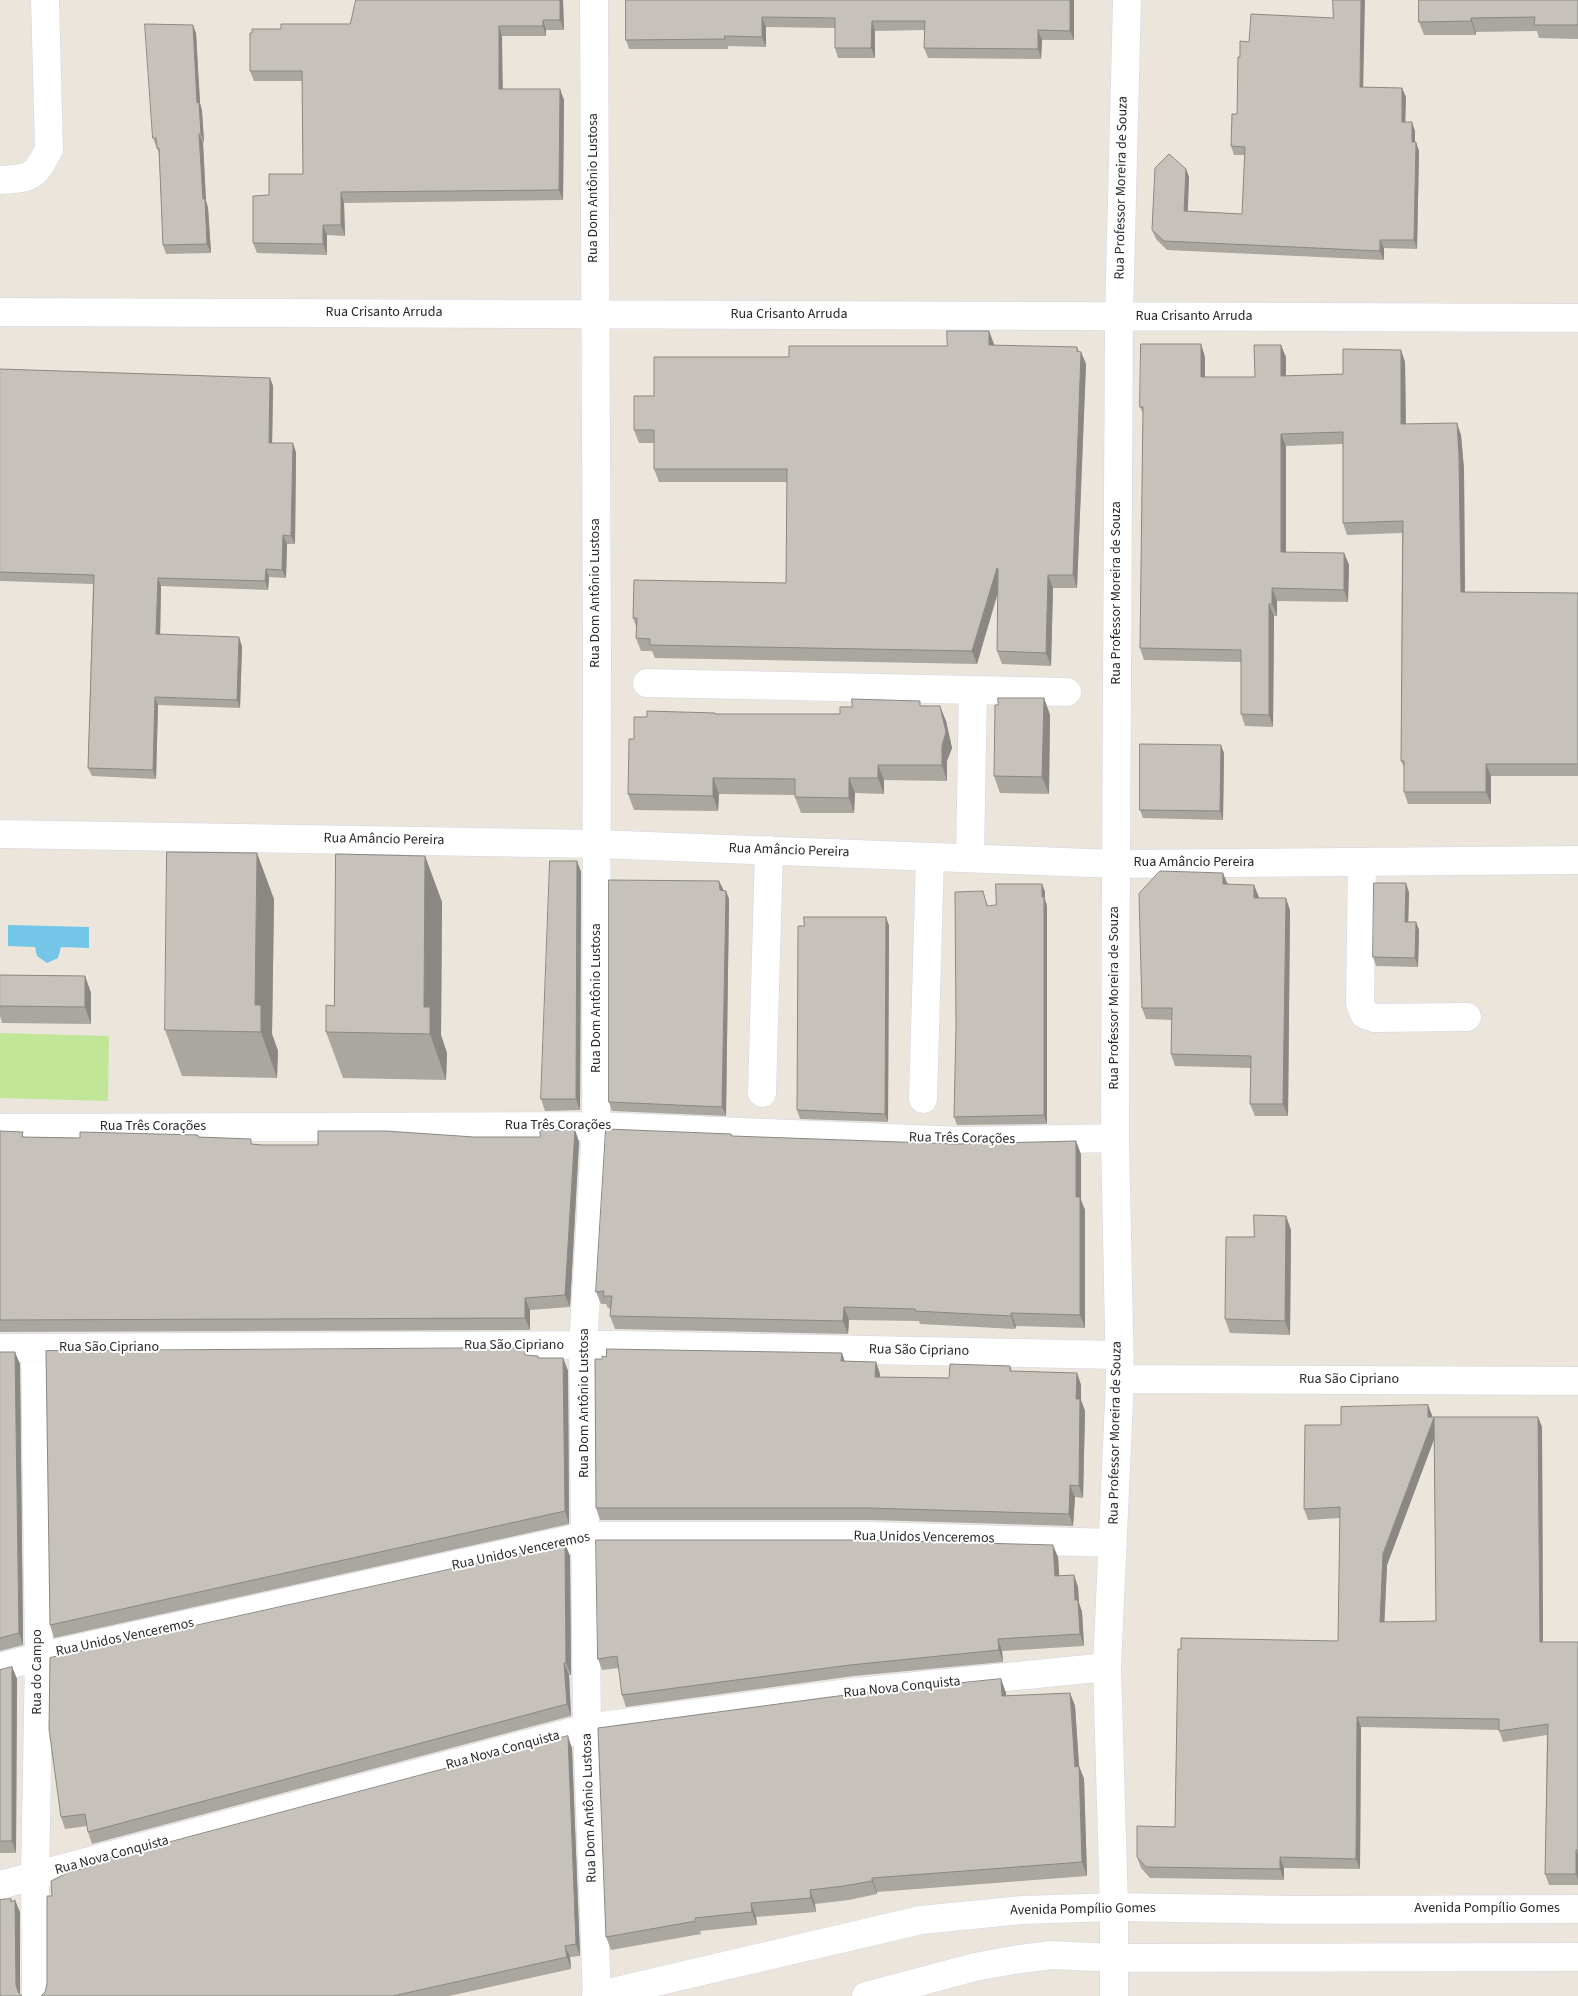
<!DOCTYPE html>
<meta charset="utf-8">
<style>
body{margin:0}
canvas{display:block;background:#ebe5dc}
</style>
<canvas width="1578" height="1996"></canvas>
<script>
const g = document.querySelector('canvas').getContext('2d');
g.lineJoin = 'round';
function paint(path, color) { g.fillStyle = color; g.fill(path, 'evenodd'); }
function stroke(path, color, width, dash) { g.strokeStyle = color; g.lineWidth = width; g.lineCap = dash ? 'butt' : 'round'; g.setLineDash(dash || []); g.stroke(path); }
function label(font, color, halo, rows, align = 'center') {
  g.font = font + ' "Source Sans 3",sans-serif'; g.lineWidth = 4; g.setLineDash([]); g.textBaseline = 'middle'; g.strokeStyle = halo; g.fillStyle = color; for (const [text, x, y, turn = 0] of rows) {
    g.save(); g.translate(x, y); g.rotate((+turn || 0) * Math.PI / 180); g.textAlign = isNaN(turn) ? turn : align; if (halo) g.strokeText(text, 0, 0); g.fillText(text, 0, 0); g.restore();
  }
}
paint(new Path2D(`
 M0,1033L109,1036L108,1101L0,1098Z`), '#c2e697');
paint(new Path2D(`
 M8,925L89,927V948L61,947L58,958L47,963L37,956L35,947L8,946Z`), '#73c6e8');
const street = new Path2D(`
 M594,0L597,656L596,1126L583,1346L587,1728L597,1996
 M0,180C31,178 35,178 49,149L45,0
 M0,312L1578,318
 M647,683L1067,692
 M970,858L973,690
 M1362,862L1360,1003L1364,1014L1375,1018L1467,1017
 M762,1093L769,850
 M923,1099L930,857
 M0,1128L596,1126L962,1141L1115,1138
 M0,1348L617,1345L1119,1355
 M35,1348L39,1657L35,1877L36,1996
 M1120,1379L1578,1381
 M0,1667L39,1657L586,1536H872L1113,1543
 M0,1885L587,1728L856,1692L1107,1667
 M1114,1996V1907L1107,1667L1120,1379L1115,1138L1116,864L1119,317L1127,0`);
const secondary = new Path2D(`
 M0,834L597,844L1116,864L1578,860
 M596,1996L921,1920L1022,1910L1114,1907L1294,1910L1578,1909
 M866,1996L975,1967L1013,1960L1051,1955L1115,1958L1578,1957`);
stroke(street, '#d1d4e2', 29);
stroke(secondary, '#d1d4e2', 29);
stroke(street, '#fff', 28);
stroke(secondary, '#fff', 28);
paint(new Path2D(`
 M563,0L564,30H546V36H502V89H560L564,100L563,200L344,203L345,236L327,235V255L257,253L253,243L269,195L303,174L302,81H254L250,71L281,29L350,24Z
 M626,0H1074V40H1042L1041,59L928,58L924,48L925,30L875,31V58H838L835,48V28L766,27V47L728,46V49H629L626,40Z
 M1578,0V39L1539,38L1537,31L1476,32V35H1424L1419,22Z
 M196,33L200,103L202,111L204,142L203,143L206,201L208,208L211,253L166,254L163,245L159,154L153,138Z
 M1363,87L1406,97L1405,122L1415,131V142L1419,151L1417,249L1384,248V260L1167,250L1156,239L1152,230L1186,169L1189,177L1188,211L1242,214L1245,155H1234L1231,146L1237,114Z
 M989,331L994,345L1081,352L1086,364L1077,588H1053L1051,666L1002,664L997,651L998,593L977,664L655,658L652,651H641L636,638L637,629L633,618L786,583L787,482H659L654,469V443H639L634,430L654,396L789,357L947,346Z
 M1201,344L1205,357V377H1255L1286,357V376L1343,374L1401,350L1405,362L1406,424L1461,435L1464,469L1465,592L1578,593V776H1491V804H1408L1404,792V767L1401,761L1402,533L1347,535L1343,523V444L1286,446V553H1344L1349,565L1348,602L1277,601V616H1274L1273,727L1245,726L1241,714V662L1144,660L1140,648L1143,413L1140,407Z
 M0,369L270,378L273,386L272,443L296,452L295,544H287L286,578L269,577L268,590L161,586L160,634L242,646L240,708L158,705L156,779L92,776L88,768L93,584L0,581Z
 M1044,698L1050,715L1049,794L1000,793L994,776Z
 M922,706L946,721L952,748L947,761V781L884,780V794L855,793L854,813H801L795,797V795L719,794L718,811L634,810L628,794L634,739L647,717L715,713V714H840L852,707Z
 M1224,753L1223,820L1143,818L1140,810Z
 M425,856L442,902L441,1035L447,1053L446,1080L343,1078L326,1032L334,1006Z
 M577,861L581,872L580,1110L545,1111L541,1099Z
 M719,881L723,890L726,891L729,899L726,1116L612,1111L609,1102Z
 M1042,884L1045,892V900L1047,906V1124L957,1125L954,1117L986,900L988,906L996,905Z
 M1227,884L1259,897V898L1290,910L1288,1116H1255L1250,1104L1251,1068L1175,1066L1171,1054L1172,1020L1146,1019L1142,1008Z
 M1409,892L1408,922H1416L1419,930L1418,967L1376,966L1373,957Z
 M274,899L272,1034L278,1051L277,1078L182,1076L165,1030Z
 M886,917L889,926L888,1122L800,1119L797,1110L804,926Z
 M0,975L85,976L91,993V1024L2,1023L0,1016Z
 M575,1130L579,1142L570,1307L530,1310V1330L0,1332V1131L25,1137L80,1138L199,1137L262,1145H318L474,1137H540Z
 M731,1134L732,1136L1081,1154V1200L1085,1210V1328L1016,1326L1015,1329L920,1324L919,1321L849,1320L848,1334L615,1329L610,1316L611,1309L608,1308L606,1304H601L596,1292Z
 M1286,1216L1291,1230L1290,1335L1230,1333L1225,1319Z
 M0,1352L20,1364L23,1645L0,1651Z
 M528,1355L539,1358H563L568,1371L569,1524L54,1638L50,1625Z
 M606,1357L876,1362L880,1374V1377L949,1378L1010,1366L1012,1371L1077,1373L1081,1385V1400L1085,1411L1083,1498L1075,1497L1073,1526L872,1520H600L596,1508L602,1359Z
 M1432,1415V1417H1538L1542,1427L1543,1642H1578V1885H1549L1545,1874L1547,1735L1503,1742L1499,1730L1361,1727L1360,1869L1284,1868V1880L1150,1878L1141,1868L1137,1857L1175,1827L1338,1641L1340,1518L1308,1520L1304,1509L1341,1425ZM1434,1439L1436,1621L1384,1622L1387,1565Z
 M565,1544L570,1556L571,1675H569L571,1716L92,1844L88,1832L87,1826L65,1829L61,1817Z
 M1058,1557L1059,1576L1074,1575L1078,1587L1079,1603L1082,1612L1084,1646L1002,1651L1003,1662L854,1676L626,1707L622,1695L619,1668L602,1670L598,1659Z
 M12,1667L17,1679L16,1853H0V1670Z
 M1001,1679L1006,1693V1696L1070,1693L1075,1706L1079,1766L1084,1779L1087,1876L877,1892V1894L849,1900L815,1904L816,1912L756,1917L757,1925L700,1931L701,1934L611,1950L606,1937Z
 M572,1748L580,1956L570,1957L571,1969L449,1996H41L45,1992L47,1984L52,1896Z`), '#aaa7a1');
paint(new Path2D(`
 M560,0H563L564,30L560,20Z
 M1070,0H1074V40L1070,31Z
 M1361,0H1365L1363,96L1360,87Z
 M762,17L766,27V47L762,37Z
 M1471,18L1476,32V35L1471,21Z
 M543,20L546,30V36L543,26Z
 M872,21L875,31V58L871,48Z
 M193,25L196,33L200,103L202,111L204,142L201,134L197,103Z
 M499,26L502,36L503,100L499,89Z
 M1038,30L1042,40L1041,59L1038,49Z
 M1402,88L1406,97L1405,131L1402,122Z
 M560,89L564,100L563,200L559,190Z
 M1412,122L1415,131V151L1412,142Z
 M199,134L203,143L206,201L208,208L211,253L207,244L203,199Z
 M1416,142L1419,151L1417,249L1414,240Z
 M1186,169L1189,177L1187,220L1184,211Z
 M341,192L344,203L345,236L341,225Z
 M323,225L327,235V255L323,244Z
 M1380,240L1384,248V260L1380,251Z
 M989,331L994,344V358L989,345Z
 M1201,344L1205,357V389L1201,377Z
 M1281,345L1286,357V388L1281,376Z
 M1077,347L1081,358V352L1086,364L1077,588L1073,575Z
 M1401,350L1405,362L1406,436L1401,424Z
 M270,378L273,386L272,451L269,443Z
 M1457,423L1461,435L1464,469L1465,604L1461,592Z
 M1281,434L1286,446V565L1281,552Z
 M293,443L296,452L295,544L291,536Z
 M283,535L287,544L286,578L282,570Z
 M1344,553L1349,565L1348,602L1344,590Z
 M997,568L1001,581L977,664L972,651Z
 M266,569L269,577L268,590L265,581Z
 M1048,575L1053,588L1051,666L1046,653Z
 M158,578L161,586L160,643L156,634Z
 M1272,588L1277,601V616L1272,604Z
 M1269,604L1274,616L1273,727L1269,715Z
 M239,637L242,646L240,708L237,700Z
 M155,697L158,705L156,779L153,770Z
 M1044,698L1050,715L1049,794L1042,777Z
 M940,706L946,721L952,748L947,761V781L942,765Z
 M1221,745L1224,753L1223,820L1220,811Z
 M1486,764L1491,776V804L1486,792Z
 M878,765L884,780V794L878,778Z
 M713,778L719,794L718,811L713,796Z
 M849,778L855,793L854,813L849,798Z
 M257,853L274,899L272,1034L278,1051L277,1078L261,1032L255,1005Z
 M425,856L442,902L441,1035L447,1053L446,1080L430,1034L424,1007Z
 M577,861L581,872L580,1110L576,1099Z
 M1223,873L1228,885L1223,884Z
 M719,881L723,889V899L720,890Z
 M1406,883L1409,892L1408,930L1405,922Z
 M1042,884L1045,892V899L1047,906V1124L1044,1115Z
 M1254,885L1259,897L1258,910L1254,898Z
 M726,891L729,899L726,1116L722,1107Z
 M1286,898L1290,910L1288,1116L1283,1104Z
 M886,917L889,926L888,1122L885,1114Z
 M1416,922L1419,930L1418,967L1415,958Z
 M85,976L91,993V1024L85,1007Z
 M575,1130L579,1142L570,1307L565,1295Z
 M1076,1141L1081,1154V1200L1085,1210V1328L1080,1315L1076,1197Z
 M1286,1216L1291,1230L1290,1335L1285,1321Z
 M525,1298L530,1310V1330L525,1318Z
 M844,1307L849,1320L848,1334L843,1321Z
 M1011,1313L1016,1326L1015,1329L1011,1316Z
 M15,1352L20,1364L23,1645L19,1633Z
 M842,1353L846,1365L841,1361Z
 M563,1358L568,1371L569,1524L565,1511Z
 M876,1362L880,1374L879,1389L875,1377Z
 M1077,1373L1081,1385V1400L1085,1411L1083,1498L1079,1486L1076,1399Z
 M1428,1405L1432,1415V1424L1434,1418L1438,1429L1387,1565L1384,1632L1380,1622L1383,1554L1428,1417Z
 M1538,1417L1542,1427L1543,1652L1540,1642Z
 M1070,1485L1075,1497L1073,1526L1069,1514Z
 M565,1544L570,1556L571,1675L566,1663Z
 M1053,1545L1058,1557L1060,1588L1055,1576Z
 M1074,1575L1078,1587L1079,1603L1082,1612L1084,1646L1080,1634L1075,1600Z
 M998,1639L1002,1651L1003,1662L999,1650Z
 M564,1663L569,1675L571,1716L567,1704Z
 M12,1667L17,1679L16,1853L12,1841Z
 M1001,1679L1006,1693L1007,1710L1002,1696Z
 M1070,1693L1075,1706L1080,1780L1075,1767Z
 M1357,1717L1361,1727L1360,1869L1356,1859Z
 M568,1736L572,1748L580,1956L576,1944Z
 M1079,1766L1084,1779L1087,1876L1082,1862Z
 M1576,1850L1578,1855V1880L1576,1874Z
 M1280,1857L1284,1868V1880L1280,1869Z
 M872,1878L877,1892V1894L872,1881Z
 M810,1890L815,1904L816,1912L811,1898Z
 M11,1899L15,1910V1900L20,1912V1996L16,1985Z
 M751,1903L756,1917L757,1925L752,1912Z
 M565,1946L570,1957L571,1969L567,1957Z`), '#8b8883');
const building = new Path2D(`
 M356,0H560V20H543V26H499V89H560L559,190L341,192V225H323V244L253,243V196L269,195V174H303L302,71H250V33H252V29H281V24H350Z
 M626,0H1070V31L1038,30V49L924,48L925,21H872L871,48H835V18L762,17V37L724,36L725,39L626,40Z
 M1333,0H1361L1360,87L1402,88V122H1412V142H1416L1414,240H1380V251L1164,241L1152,230L1155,168L1169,154L1186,169L1184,211L1242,214L1245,147L1231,146L1232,114H1237L1238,57H1240V41L1249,42L1251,14L1333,18Z
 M1419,0H1578V25H1534L1535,17L1471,18V21L1419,22Z
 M145,24L193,25L197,103L199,102L201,134H199L203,199H205L207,244L163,245L159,148H157L156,138H153Z
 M947,331H989V345L1077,347V351L1081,352L1073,575H1048L1046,653L997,651L998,569L997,568L972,651L650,645V639L636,638L637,618H633L634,580L786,583L787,469H654V430H634V396H654V357H789V346H947Z
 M1141,344H1201V377H1255L1254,345H1281V376L1343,374V349L1401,350V424L1457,423L1459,456L1461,592L1578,593V764H1486V792H1404V761H1401L1403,521L1343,523V432L1281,434V552L1344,553V590L1272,588V604H1269V715L1241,714V650L1140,648L1143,407H1140Z
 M0,369L270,378L269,443H293L291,536L283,535L282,570L266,569L265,581L158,578L156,634L239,637L237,700L155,697L153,770L88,768L94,575L0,572Z
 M998,698H1044L1042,777L994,776L995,705H998Z
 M852,699L920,701V706H940L946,732L942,746V765H878V778H849V798L795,797V779L713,778V796L628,794L629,739H634V717H647V711L715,713V714H840V707H852Z
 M1140,744L1221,745L1220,811L1140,810Z
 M167,852L257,853L255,1005H261V1032L165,1030Z
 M336,854L425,856L424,1007H430V1034L326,1032V1005L334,1006Z
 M550,861H577L576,1099H541Z
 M1160,871L1223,873V884L1254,885V898H1286L1283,1104H1250L1251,1056L1171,1054L1172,1008H1142L1139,894Z
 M609,880L719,881L720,890L726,891L722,1107L609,1102Z
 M1374,883H1406L1405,922H1416L1415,958L1373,957Z
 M996,884H1042V897H1044V1115L954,1117L956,1027L955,892L983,891L987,906L996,905Z
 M804,917H886L885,1114L797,1110L798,926H804Z
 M0,975L85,976V1007L0,1006Z
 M606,1129L731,1134L732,1136L957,1144L1076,1141V1197H1080V1315L1011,1313V1316L915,1311V1309L844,1307L843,1321L610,1316L612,1296H603L604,1291L596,1292Z
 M540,1130H575L565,1295L525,1298V1318L0,1320V1131L23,1132L22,1137L80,1138V1132L198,1135V1137L251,1139V1144L262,1145H318V1131H386L474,1137H540Z
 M1254,1215L1286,1216L1285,1321L1225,1319L1226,1237H1254Z
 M525,1348V1355L538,1356V1358H563L565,1511L50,1625L46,1351Z
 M607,1349L842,1353L841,1361L876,1362L875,1377L949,1378L950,1364L1010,1366V1371L1077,1373L1076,1399H1080L1079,1486L1070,1485L1069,1514L868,1508H596L595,1359H602V1356L606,1357Z
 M0,1352H15L19,1633L0,1638Z
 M1428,1405V1417H1538L1540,1642H1578V1850H1576V1874H1545L1548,1724L1499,1731V1719L1357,1717L1356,1859L1280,1857V1869L1146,1867L1137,1857V1826L1175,1827L1178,1649H1181V1638L1338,1641L1340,1507L1304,1509L1305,1425H1341V1407ZM1434,1418L1436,1621L1380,1622L1383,1554Z
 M596,1540H867L1053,1545L1055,1576L1074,1575L1075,1600H1078L1080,1634L998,1639L999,1650L850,1665L622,1695L617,1656L598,1659Z
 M565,1544L566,1663H564L567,1704L88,1832L85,1814L61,1817L49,1729L50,1658Z
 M12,1667V1841H0V1670Z
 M1001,1679L1002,1696L1070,1693L1075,1767L1079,1766L1082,1862L872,1878V1881L844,1886L810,1890L811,1898L751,1903L752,1912L695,1918L696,1921L606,1937L598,1728L853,1694Z
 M568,1736L576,1944L565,1946L567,1957L393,1996H41L45,1992L47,1984V1896H52L51,1881L67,1873L92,1866V1863Z
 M11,1899V1902L15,1900L16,1985L18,1992L22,1996H0V1900Z`);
paint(building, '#c6c2bb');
stroke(building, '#8b8883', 1);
label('14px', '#292929', '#fff', [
 ["Rua Dom Antônio Lustosa",594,188,-90],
 ["Rua Professor Moreira de Souza",1122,188,-89],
 ["Rua Crisanto Arruda",384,313],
 ["Rua Crisanto Arruda",789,315],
 ["Rua Crisanto Arruda",1194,317],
 ["Rua Dom Antônio Lustosa",596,593,-90],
 ["Rua Professor Moreira de Souza",1117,593,-90],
 ["Rua Amâncio Pereira",384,840,1],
 ["Rua Amâncio Pereira",789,851,2],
 ["Rua Amâncio Pereira",1194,863],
 ["Rua Dom Antônio Lustosa",597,998,-90],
 ["Rua Professor Moreira de Souza",1115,998,-90],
 ["Rua Três Corações",558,1126],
 ["Rua Três Corações",153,1127],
 ["Rua Três Corações",962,1139,1],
 ["Rua São Cipriano",514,1346],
 ["Rua São Cipriano",109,1348],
 ["Rua São Cipriano",919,1351,1],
 ["Rua São Cipriano",1349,1380],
 ["Rua Dom Antônio Lustosa",585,1403,-90],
 ["Rua Professor Moreira de Souza",1116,1433,-89],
 ["Rua Unidos Venceremos",924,1538,1],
 ["Rua Unidos Venceremos",521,1552,-12],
 ["Rua Unidos Venceremos",125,1638,-12],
 ["Rua do Campo",38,1672,-90],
 ["Rua Nova Conquista",902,1688,-6],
 ["Rua Nova Conquista",503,1751,-15],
 ["Rua Dom Antônio Lustosa",590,1808,-92],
 ["Rua Nova Conquista",112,1856,-15],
 ["Avenida Pompílio Gomes",1487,1909],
 ["Avenida Pompílio Gomes",1083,1910,-1]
]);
</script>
